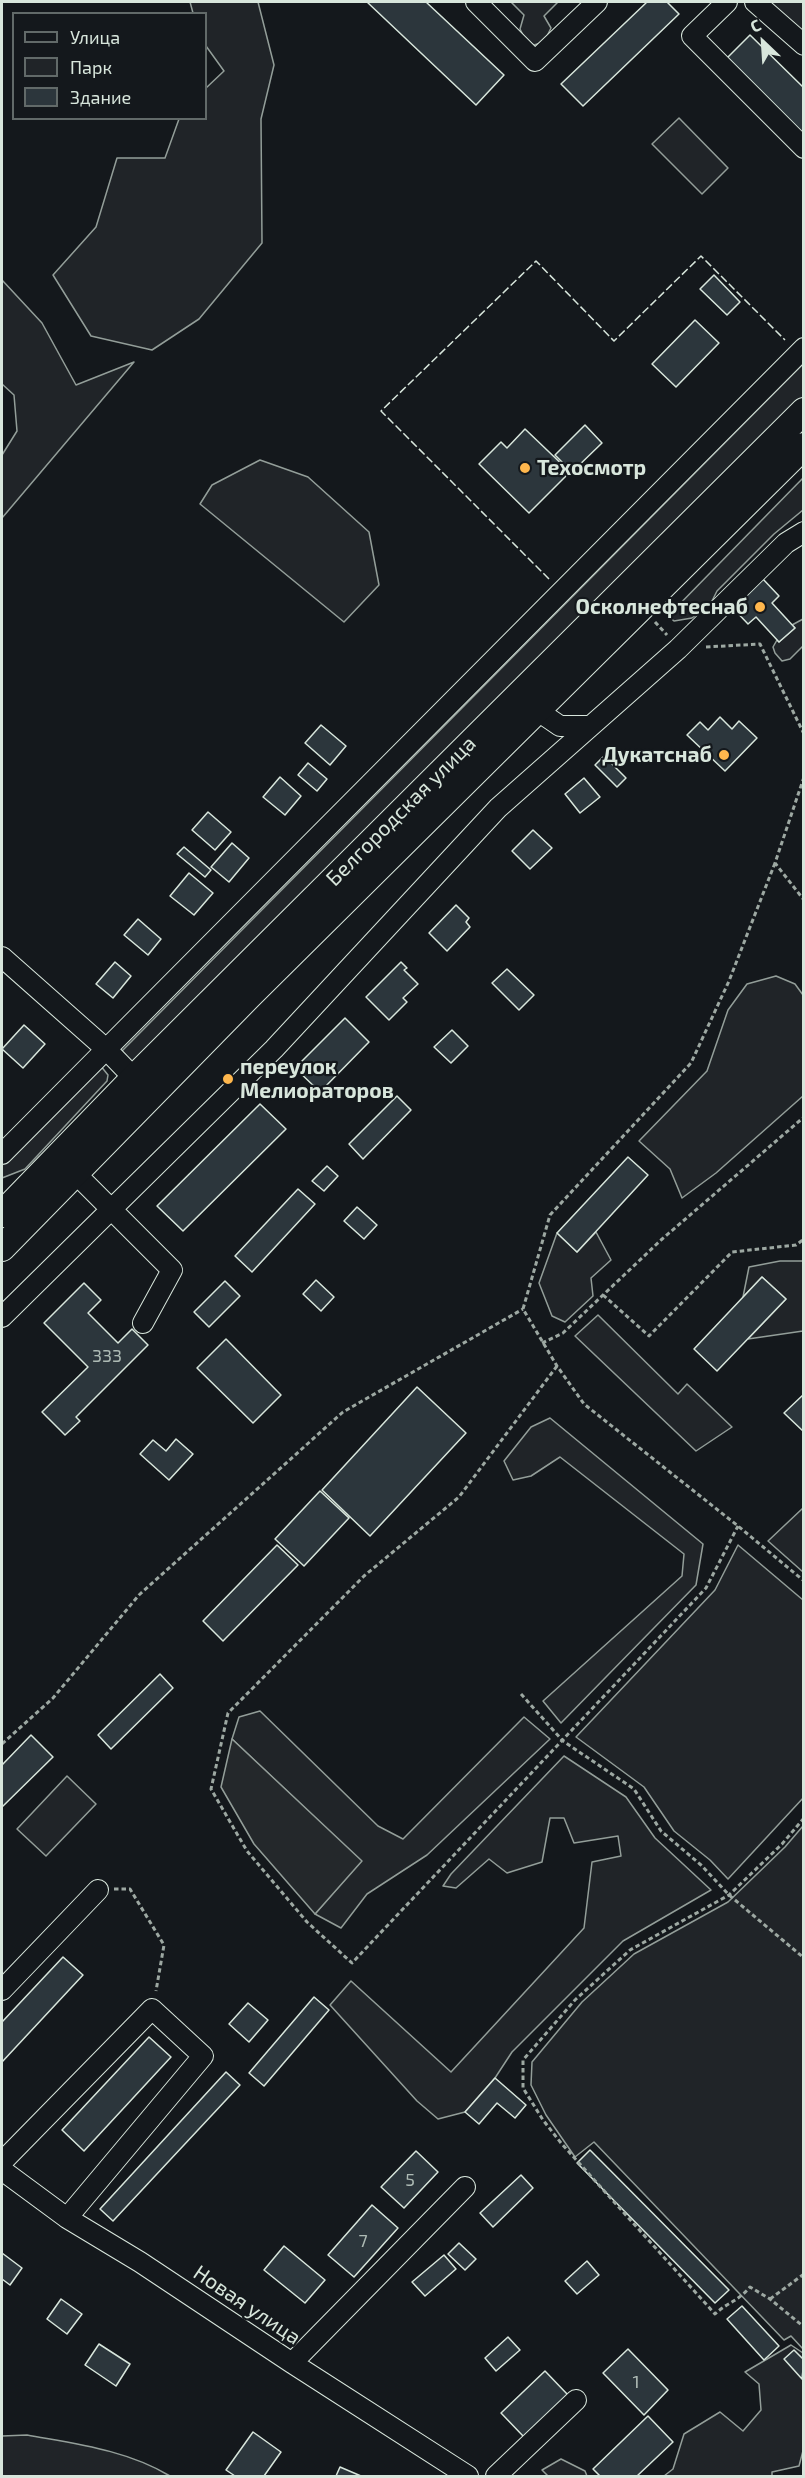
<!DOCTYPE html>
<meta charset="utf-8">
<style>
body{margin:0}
#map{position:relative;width:805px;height:2478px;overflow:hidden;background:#14181c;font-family:"Exo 2",sans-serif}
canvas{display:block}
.frame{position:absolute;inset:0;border:3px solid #d8e6dc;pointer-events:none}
.legend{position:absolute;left:12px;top:12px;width:195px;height:108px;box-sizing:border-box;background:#14181c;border:2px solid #626a69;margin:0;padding:8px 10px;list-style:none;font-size:18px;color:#d8e6dc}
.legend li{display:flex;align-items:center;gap:12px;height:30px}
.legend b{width:30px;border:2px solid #626a69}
.north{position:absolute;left:733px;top:12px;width:60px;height:60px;-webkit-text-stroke:4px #14181c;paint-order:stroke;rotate:335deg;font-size:16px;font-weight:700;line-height:24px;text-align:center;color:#d8e6dc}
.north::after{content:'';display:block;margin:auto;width:21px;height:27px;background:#d8e6dc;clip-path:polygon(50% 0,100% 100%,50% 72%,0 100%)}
</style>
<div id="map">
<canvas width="805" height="2478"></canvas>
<div class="frame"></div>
<ul class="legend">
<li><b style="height:8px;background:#14181c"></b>Улица</li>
<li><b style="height:16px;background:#202428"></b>Парк</li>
<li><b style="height:16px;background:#2c363c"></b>Здание</li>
</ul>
<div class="north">С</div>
</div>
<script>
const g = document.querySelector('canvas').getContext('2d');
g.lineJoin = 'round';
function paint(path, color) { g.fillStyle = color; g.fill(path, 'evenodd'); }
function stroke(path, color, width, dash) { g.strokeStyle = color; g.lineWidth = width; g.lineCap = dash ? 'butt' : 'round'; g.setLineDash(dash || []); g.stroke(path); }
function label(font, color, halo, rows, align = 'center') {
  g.font = font + ' "Exo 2",sans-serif'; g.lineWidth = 4.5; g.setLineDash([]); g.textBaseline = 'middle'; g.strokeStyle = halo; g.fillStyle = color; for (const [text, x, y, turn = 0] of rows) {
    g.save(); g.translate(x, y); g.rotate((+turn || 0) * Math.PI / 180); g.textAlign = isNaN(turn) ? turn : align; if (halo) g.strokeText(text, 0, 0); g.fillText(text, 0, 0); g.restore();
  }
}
const green = new Path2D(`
 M190,2H258L274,65L261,119L262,243L199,319L152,350L91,336L53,275L96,227L117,158H165L179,119L206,118V88L224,71L206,46V14L193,13Z
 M511,2H558L544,16L551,28L544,42L534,45L525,39L520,29L524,15Z
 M759,2H803V44Z
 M679,118L728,168L702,194L652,144Z
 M2,280L42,323L76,385L134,362L2,518V455L17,431L14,395L2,384Z
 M803,364V397L430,768L153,1053L126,1065L119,1054Z
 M260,460L308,477L369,532L379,585L344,622L200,504L212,485Z
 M803,478V510L774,534L717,591L710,605L692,618L674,621L668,616Z
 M803,619V646L790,659L782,661L775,653L773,647L777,640L779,642L795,628L792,625Z
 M776,976L795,984L803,995V1096L716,1173L682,1198L670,1169L639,1141L707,1071L728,1010L747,984Z
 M100,1065L108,1075L107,1081L25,1169L2,1178V1154Z
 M596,1232L611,1260L591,1278L593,1296L565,1322L552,1316L539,1283L557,1233L577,1252Z
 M780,1261H803V1331L748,1339L786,1299L762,1277L743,1297L749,1267Z
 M598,1315L678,1394L687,1384L732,1427L696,1451L575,1336Z
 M550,1418L703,1544L696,1585L561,1723L543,1701L682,1576L684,1554L560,1457L531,1476L513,1480L504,1461L531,1427Z
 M803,1508V1572L768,1541Z
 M738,1545L803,1600L804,1797L728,1879L710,1860L674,1831L644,1787L576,1737L715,1590Z
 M260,1711L378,1826L403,1839L524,1717L550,1739L427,1855L367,1894L341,1928L315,1914L361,1861L232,1739L239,1717Z
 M564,1756L626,1797L655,1838L711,1890L623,1941L512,2052L495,2078L465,2112L438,2119L417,2101L330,2005L351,1981L451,2072L584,1928L592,1862L621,1856L618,1836L574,1843L564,1818H550L542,1862L507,1873L489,1859L456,1888L443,1886L451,1874Z
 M67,1776L96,1804L46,1856L17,1829Z
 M803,1826V2349L791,2336L784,2340L594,2142L575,2157L546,2115L531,2085L532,2062L582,2002L634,1954L728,1902L785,1847Z
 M791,2345L803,2353L804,2447L799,2466L772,2472V2476H664L673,2469L684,2434L720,2412L743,2431L761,2410L759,2384L745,2372Z
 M27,2435C76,2444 127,2450 170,2476H2V2436Z
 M561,2459L585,2471L587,2476H548L542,2470Z`);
paint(green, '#202428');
stroke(green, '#939e99', 1.5);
const parking = new Path2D(`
 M232,1739L362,1861L315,1914L254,1844L221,1787Z`);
paint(parking, '#24282b');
stroke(parking, '#939e99', 1.5);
const building = new Path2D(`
 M367,2H426L504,75L476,105Z
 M647,2H667L679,14L583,106L561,84Z
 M750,35L804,88V135L726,59Z
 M714,275L740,302L727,315L700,289Z
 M695,320L719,343L676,387L652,364Z
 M585,425L602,443L572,472L555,455Z
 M525,429L570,472L529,513L479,464L501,442L507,448Z
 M762,578L779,596L772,603L795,628L779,642L756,617L748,624L732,607Z
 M720,717L732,729L739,721L757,738L725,771L687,735L700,722L708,730Z
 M321,725L346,746L330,765L305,743Z
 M604,756L626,778L617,787L595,765Z
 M308,763L327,779L317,791L298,775Z
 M280,777L301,796L285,815L263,797Z
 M584,778L600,797L580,813L565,794Z
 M208,812L231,832L215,850L192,830Z
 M533,830L552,848L530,869L512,851Z
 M232,843L249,858L229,882L211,867Z
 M184,847L211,870L205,877L177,854Z
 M189,873L213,893L194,915L170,896Z
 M456,905L469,918L466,922L470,927L447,951L429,933Z
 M138,919L161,939L148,955L124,935Z
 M115,962L131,976L113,998L96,984Z
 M401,962L407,968L404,970L418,984L403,998L407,1002L389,1020L366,997Z
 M507,969L534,995L519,1010L492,983Z
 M345,1018L369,1042L320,1092L295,1068Z
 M24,1025L45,1044L23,1068L2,1049Z
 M452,1030L468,1046L451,1063L434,1047Z
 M397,1096L411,1110L363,1159L349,1144Z
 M260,1104L286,1129L183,1231L157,1206Z
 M628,1157L648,1175L577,1252L557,1233Z
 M327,1166L338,1176L324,1191L312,1181Z
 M298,1189L315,1204L252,1272L235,1256Z
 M357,1207L377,1225L364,1239L344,1221Z
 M762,1277L786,1299L717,1371L694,1349Z
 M316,1280L334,1297L321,1311L303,1294Z
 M225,1281L240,1296L209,1327L194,1312Z
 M84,1283L101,1300L88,1313L118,1343L132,1329L148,1345L76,1417L80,1421L65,1435L42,1412L88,1367L44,1323Z
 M226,1339L281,1395L253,1423L197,1368Z
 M417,1387L466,1433L370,1536L322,1490Z
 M804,1394V1432L784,1413Z
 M176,1439L193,1454L169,1480L140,1454L153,1440L166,1451Z
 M320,1491L349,1518L304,1566L275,1539Z
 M277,1545L298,1565L223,1641L203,1621Z
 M160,1674L173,1688L111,1749L98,1735Z
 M31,1735L53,1757L2,1807V1765Z
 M63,1957L83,1975L2,2062V2022Z
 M314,1997L329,2010L264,2086L249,2073Z
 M248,2003L268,2020L249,2042L229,2024Z
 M149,2037L171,2057L84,2151L62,2130Z
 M226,2072L240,2085L113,2221L100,2209Z
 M495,2078L526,2105L515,2118L497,2103L479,2124L465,2112Z
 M590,2150L729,2290L715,2303L577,2163Z
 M416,2151L438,2172L404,2208L381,2187Z
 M521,2175L533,2188L493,2227L480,2213Z
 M372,2205L398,2228L354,2277L328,2255Z
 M459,2243L476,2259L465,2270L448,2254Z
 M284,2246L325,2280L305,2303L264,2270Z
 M2,2253L22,2268L10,2285L2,2279Z
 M444,2255L456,2269L425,2296L412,2282Z
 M587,2261L599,2275L577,2294L565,2281Z
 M61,2299L82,2314L67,2334L47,2319Z
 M742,2306L779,2346L764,2360L727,2319Z
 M508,2337L520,2350L496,2371L485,2358Z
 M99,2344L130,2364L116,2386L85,2365Z
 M628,2349L668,2390L644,2415L603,2373Z
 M794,2350L804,2360L802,2379L784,2359Z
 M545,2371L568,2395L524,2437L501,2413Z
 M648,2416L673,2442L637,2476H600L593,2469Z
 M253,2432L281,2452L264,2476H235L226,2470Z
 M340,2467L361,2476H336Z`);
paint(building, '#2c363c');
stroke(building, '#d8e6dc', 1.5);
const minor = new Path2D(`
 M476,2L535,61L597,2
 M727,2L692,36L804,148
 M755,2L804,45
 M538,711L560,726H590
 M2,957L106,1049L134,1078
 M2,1154L804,348
 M75,1173L172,1270L143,1323
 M2,1317L274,1049L498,808L678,649L786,543L804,532
 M2,1990L98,1890
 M2,2162L152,2009L203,2056L67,2218
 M2,2170L67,2218L140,2262L292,2363L468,2476
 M292,2363L465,2187
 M496,2476L576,2400`);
const major = new Path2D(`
 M2,1214L134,1078L804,411
 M2,1248L249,996L804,446`);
stroke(minor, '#d8e6dc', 22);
stroke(major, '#d8e6dc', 28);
stroke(new Path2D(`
 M655,622L667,635
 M706,647L760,644L804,734
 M804,777L775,863L804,900
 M775,863L729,981L691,1063L550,1215L523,1309L557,1366L584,1404L738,1526L804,1581
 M603,1295L649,1336L732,1252L796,1245L804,1239
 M542,1343L563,1333L661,1240L804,1117
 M557,1366L459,1497L364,1576L228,1713L211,1789L247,1851L307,1922L352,1963L706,1588L738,1526
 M521,1694L563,1741L634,1789L661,1831L701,1865L729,1895L804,1958
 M2,1744L53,1698L139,1595L343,1412L523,1309
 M804,1818L782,1844L729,1895L630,1950L575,2000L523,2060V2088L543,2120L561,2143L715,2314C728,2302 737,2302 750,2287L770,2299L804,2327
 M114,1889H130L164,1945L156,1991
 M770,2299L804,2274`), '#9da8a2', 3, [4.5, 3]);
stroke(minor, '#14181c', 20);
stroke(major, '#14181c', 26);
stroke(new Path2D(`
 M549,579L381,411L536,261L614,341L701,256L785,340`), '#d8e6dc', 1.5, [8, 3]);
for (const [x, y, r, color] of [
 [525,468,6,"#ffb74d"],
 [760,607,6,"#ffb74d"],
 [724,755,6,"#ffb74d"],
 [228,1079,6,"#ffb74d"]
]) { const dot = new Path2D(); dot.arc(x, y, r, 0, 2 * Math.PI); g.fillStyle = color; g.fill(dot); stroke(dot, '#14181c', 2); }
label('18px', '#adbab4', null, [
 ["333",107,1356],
 ["5",410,2180],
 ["7",363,2241],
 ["1",636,2382]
]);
label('bold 21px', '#d8e6dc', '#14181c', [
 ["Техосмотр",537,468],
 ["Осколнефтеснаб",748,607,"right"],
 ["Дукатснаб",712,755,"right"],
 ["переулок",240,1067],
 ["Мелиораторов",240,1091]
], 'left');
label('21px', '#d8e6dc', '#14181c', [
 ["Белгородская улица",401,811,-45],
 ["Новая улица",247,2305,34]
]);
</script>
